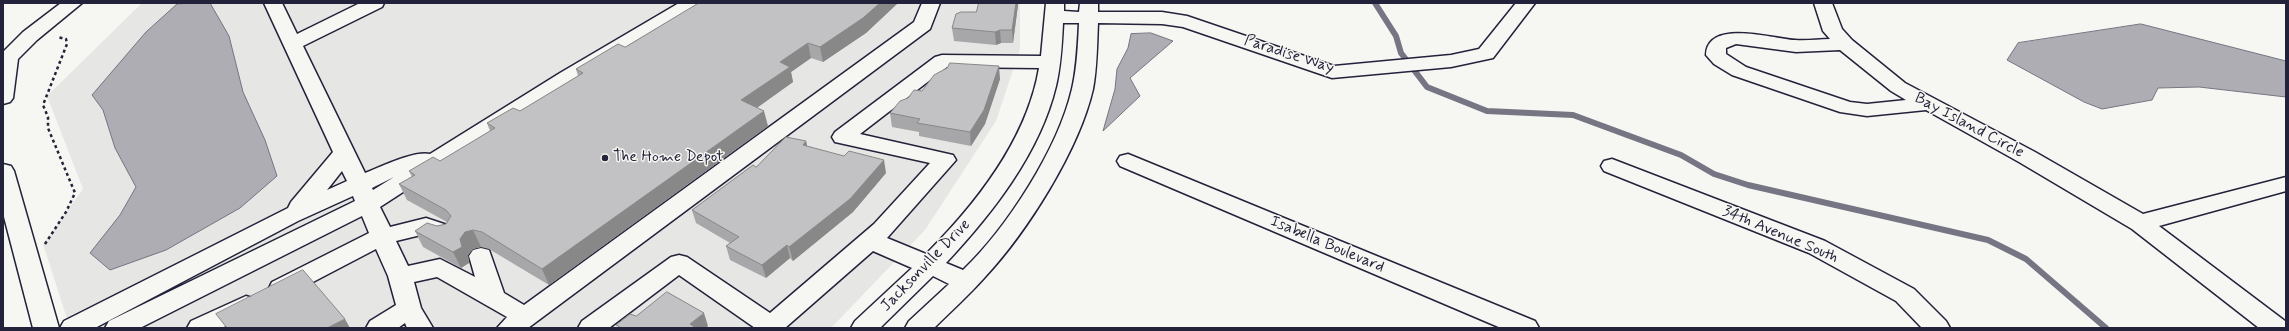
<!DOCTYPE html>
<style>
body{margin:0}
#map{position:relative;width:2289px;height:331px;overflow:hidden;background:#f6f6f2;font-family:Mynerve,sans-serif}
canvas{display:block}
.frame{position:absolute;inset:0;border:4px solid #22223b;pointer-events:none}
</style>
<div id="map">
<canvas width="2289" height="331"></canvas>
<div class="frame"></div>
</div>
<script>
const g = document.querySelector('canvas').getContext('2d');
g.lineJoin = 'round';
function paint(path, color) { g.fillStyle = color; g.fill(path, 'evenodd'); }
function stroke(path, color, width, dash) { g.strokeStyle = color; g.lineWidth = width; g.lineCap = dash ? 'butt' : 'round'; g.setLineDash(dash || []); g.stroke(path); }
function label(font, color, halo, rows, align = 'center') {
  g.font = font + ' Mynerve,sans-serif'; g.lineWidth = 3; g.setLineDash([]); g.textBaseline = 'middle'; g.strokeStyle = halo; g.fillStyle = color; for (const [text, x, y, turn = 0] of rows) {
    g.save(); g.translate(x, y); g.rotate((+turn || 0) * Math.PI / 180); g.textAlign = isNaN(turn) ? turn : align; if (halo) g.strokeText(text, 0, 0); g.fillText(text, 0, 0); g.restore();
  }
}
paint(new Path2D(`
 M142,3H1020V49L996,121L925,230L831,328H70L43,244L83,189L47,96Z`), '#e6e6e4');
const water = new Path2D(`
 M210,3L229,36L243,92L265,140L277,176L240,208L166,250L110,270L90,253L120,215L136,187L115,148L103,110L92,95L146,32L177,4Z
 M2141,24L2286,61V97L2199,87L2158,88L2152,100L2102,109L2084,102L2007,60L2018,43Z
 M1151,33L1173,41L1130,78L1140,96L1103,131L1115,89L1117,69L1128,48L1131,34Z`);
paint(water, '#adadb3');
stroke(water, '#757583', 1);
stroke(new Path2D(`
 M1375,3L1396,36L1401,53L1427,87L1487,111L1573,115L1681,155L1714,174L1748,185L1988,240L2026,259L2106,328`), '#757583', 6);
const minor = new Path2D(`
 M264,3H282L297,34L360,3H384L382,7L303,46L365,173C380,167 415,150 430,154L560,73L679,3H701L699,7L574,81L380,207L390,227L426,218L453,227L457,233L453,239L445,241L425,234L396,241L408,266L440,259L475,277L469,256L473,250L481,248L489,250L504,293L524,305L914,22L922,3H940L930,29L528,328H497L507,317L437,277L414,282L421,308L433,328H407L405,323L398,328H366L370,321L396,305L388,276L376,249L290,294L281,297L272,294L269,288L272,282L369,233L362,216L140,328H105L109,321L355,201L353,196L298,221L95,328H60L64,321L288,208L291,202L333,152ZM342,171L347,181L327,190ZM394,177L373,190L372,188Z
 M1046,3H1064V11L1079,12L1080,3H1098V12H1162L1187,16L1334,66L1451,55L1479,49L1516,3H1535L1493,58L1451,67L1332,78L1183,27L1162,24L1098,23C1097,45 1097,68 1093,89C1079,150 1027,232 985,277C969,295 951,311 934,328H905L909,321L949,284L933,276L880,328H851L855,321L912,268L873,251L785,328H755L679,275L609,328H578L582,321L671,257L679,255L687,257L770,313L874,224L930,163L835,142L832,137L835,132L935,57L942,55L1041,56ZM1063,23H1079C1078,45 1077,68 1072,89C1058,149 1007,228 963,270L946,263C992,214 1040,153 1056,86C1061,65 1062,44 1063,23ZM947,67L1039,68C1027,140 976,204 926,254L887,238L956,160L953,155L860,134Z
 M1814,3H1832L1842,29L1852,40L1905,83L2035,152L2143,214L2286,177V191L2159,226L2285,321L2286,328H2259L2132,229L2019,162L1926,110L1867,116L1840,112L1732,75L1714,64L1706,55C1707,18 1774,39 1795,40C1807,41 1818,39 1830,39L1823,31ZM1736,44L1796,52L1840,50L1891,91L1906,100L1867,104L1850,102L1746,67L1726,54V48Z
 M1128,154L1535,321L1539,328H1501L1120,166L1117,161L1120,156Z
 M1612,159L1825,241L1914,289L1946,321L1950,328H1922L1896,301L1809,253L1604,171L1601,166L1604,161Z
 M246,296L255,299L258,305L255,311L222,328H187L191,321Z`);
const major = new Path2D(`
 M3,164L11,166L14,171L59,328H33L3,213Z`);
const highway = new Path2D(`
 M61,3H82L37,40L18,59L13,98L10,102L3,104V52L23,32Z`);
stroke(minor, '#22223b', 3);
stroke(major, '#22223b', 3);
stroke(highway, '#22223b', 3);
stroke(new Path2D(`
 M45,244L66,212L75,193L48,128V117L43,105L67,44L66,39L57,37`), '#22223b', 2.5, [3, 3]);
paint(minor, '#f6f6f2');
paint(major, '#f6f6f2');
paint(highway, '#f6f6f2');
paint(new Path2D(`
 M699,3H898L866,33L823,62L811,58L791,72L793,82L757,108L768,126L549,285L489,249L481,247L473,249L468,255L469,263L461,268L423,247L415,231L446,224L447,222L407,200L399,184L412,177L409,171L440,161L490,131L487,123L520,111L578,76L576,69L625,47Z
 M1018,5L1013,43H1001L996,45L954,41L952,28L976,12Z
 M1000,79L985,124L971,146L919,136V132L892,127L890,113L908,98L922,91Z
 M806,141L807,146L886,173L853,212L793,261L790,258L766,278L730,260L726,246L730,243L696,223L692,210L756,167Z`), '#a7a7a9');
paint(new Path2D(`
 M880,3H898L866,33L823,62L820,47Z
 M1016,3H1018V5L1013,43L1012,30Z
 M1000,30L1001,43L996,45L995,32Z
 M808,43L811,58L791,72L793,82L745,116L741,100L780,62Z
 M999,66L1000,79L985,124L971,146L970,132Z
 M764,111L768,126L549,285L542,269Z
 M806,141L809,154L803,145Z
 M884,160L886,173L853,212L793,261L789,247Z
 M473,230L481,247L473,249L468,255L469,263L461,268L453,252L460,239L465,232Z
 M787,245L790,258L766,278L762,265Z
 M704,313L708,326L706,328H691L690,324Z
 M345,319L350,328H327Z`), '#888889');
const building = new Path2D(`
 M699,3H880L863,18L820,47L808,43L780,62L790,67L741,100L764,111L542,269L482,232L473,230L465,232L460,239L462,247L453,252L415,231L427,223L437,226L446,224L451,216L446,210L399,184L415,175L409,171L433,157L440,161L495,128L487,123L513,108L520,111L583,73L576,69L618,44L625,47Z
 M979,3H1016L1012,30H1000L995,32L952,28L956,14L961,12H976Z
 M950,63L999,66L984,110L970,132L917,123L920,119L890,113L900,101L908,98L914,90L922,91L934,75L947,68Z
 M786,137L806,141L803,145L844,156L849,151L884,160L850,199L789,247L787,245L762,265L726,246L739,237L692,210L753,165L756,167Z
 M303,270L345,319L327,328H227L216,314Z
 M667,292L704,313L690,324L696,328H618L620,327L616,325L630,314L636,316Z`);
paint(building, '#c2c2c4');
stroke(building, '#888889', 1);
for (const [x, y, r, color] of [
 [605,158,4,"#22223b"]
]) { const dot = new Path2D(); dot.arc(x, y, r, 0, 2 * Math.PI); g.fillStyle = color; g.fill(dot); stroke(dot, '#f6f6f2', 1.5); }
label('16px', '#22223b', '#f6f6f2', [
 ["Paradise Way",1289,55,18],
 ["Bay Island Circle",1969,126,28],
 ["34th Avenue South",1780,235,23],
 ["Isabella Boulevard",1327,245,23],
 ["Jacksonville Drive",926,266,-46]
]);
label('16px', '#22223b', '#f6f6f2', [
 ["The Home Depot",613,158]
], 'left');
</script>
